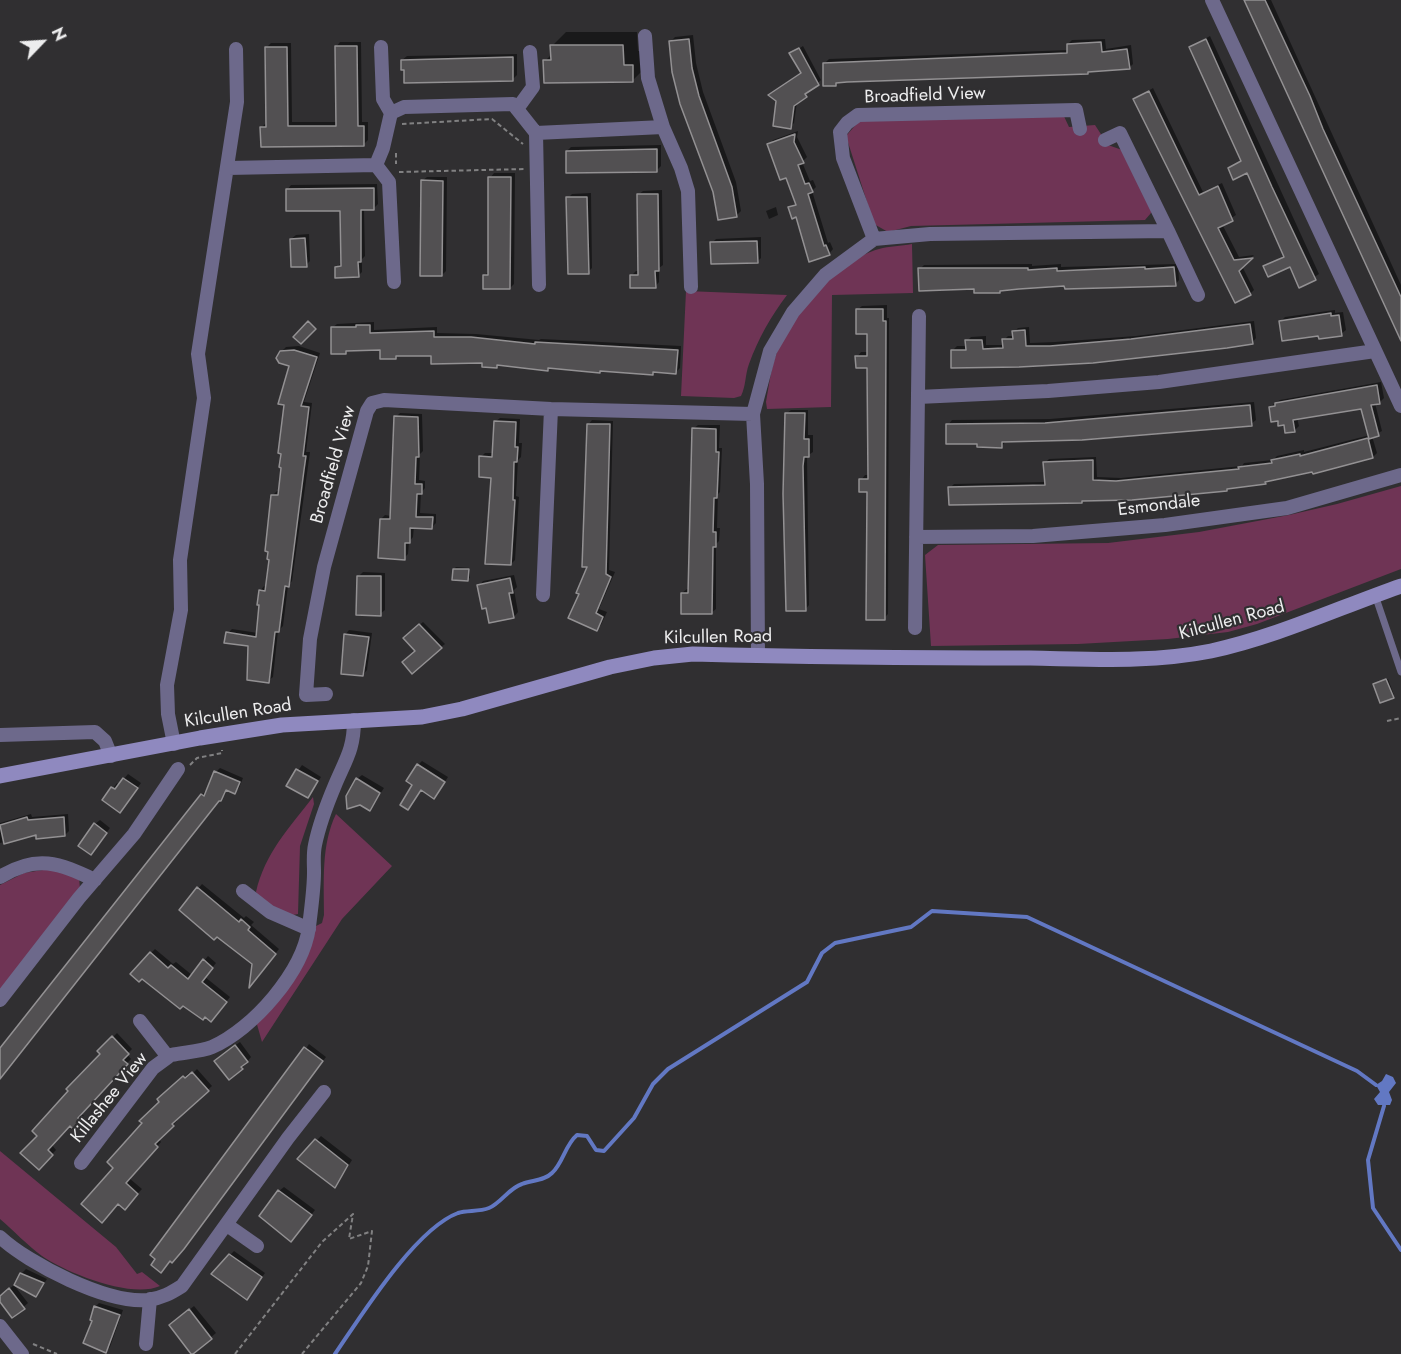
<!DOCTYPE html>
<style>
body{margin:0}
#map{position:relative;width:1401px;height:1354px;overflow:hidden;background:#302f31;font-family:Jost,sans-serif}
canvas{display:block}
.north{position:absolute;left:12px;top:12px;width:60px;height:60px;-webkit-text-stroke:4px #302f31;paint-order:stroke;rotate:65deg;font-size:16px;font-weight:700;line-height:24px;text-align:center;color:#ededee}
.north::after{content:'';display:block;margin:auto;width:21px;height:27px;background:#ededee;clip-path:polygon(50% 0,100% 100%,50% 72%,0 100%)}
</style>
<div id="map">
<canvas width="1401" height="1354"></canvas>
<div class="north">N</div>
</div>
<script>
const g = document.querySelector('canvas').getContext('2d');
g.lineJoin = 'round';
function paint(path, color) { g.fillStyle = color; g.fill(path, 'evenodd'); }
function stroke(path, color, width, dash) { g.strokeStyle = color; g.lineWidth = width; g.lineCap = dash ? 'butt' : 'round'; g.setLineDash(dash || []); g.stroke(path); }
function label(font, color, halo, rows, align = 'center') {
  g.font = font + ' Jost,sans-serif'; g.lineWidth = 4.5; g.setLineDash([]); g.textBaseline = 'middle'; g.strokeStyle = halo; g.fillStyle = color; for (const [text, x, y, turn = 0] of rows) {
    g.save(); g.translate(x, y); g.rotate((+turn || 0) * Math.PI / 180); g.textAlign = isNaN(turn) ? turn : align; if (halo) g.strokeText(text, 0, 0); g.fillText(text, 0, 0); g.restore();
  }
}
paint(new Path2D(`
 M1062,112L1069,127L1095,125L1108,145L1125,151L1151,203V213L1145,220L911,226L888,232L874,224L846,136L859,121Z
 M912,244L913,293L832,295L831,407L767,409L766,402C769,386 771,367 777,352C791,315 840,259 879,249C889,246 901,246 912,244Z
 M686,291L787,295C771,316 758,339 749,364C745,375 746,386 741,396L734,398L681,396Z
 M1401,486V569L1257,624L1228,632L1168,639L1078,644L931,646L925,555L938,545L1108,543L1199,532L1289,515L1337,504Z
 M313,797L314,804L300,846L298,914L288,916L261,902L256,892C265,853 289,828 313,797Z
 M336,814L392,866L342,919L262,1042L256,1021L316,926L322,923L324,915C324,881 321,845 336,814Z
 M49,869L79,877L80,889L0,992V885L24,873Z
 M0,1151L116,1247L137,1274L142,1272L160,1286C131,1299 67,1273 42,1256C27,1245 14,1231 0,1219Z`), '#6f3455');
paint(new Path2D(`
 M1386,1074L1393,1077L1396,1083L1389,1092L1392,1100L1390,1105H1378L1374,1099L1380,1092L1376,1085L1382,1081Z`), '#6278c3');
paint(new Path2D(`
 M1246,0H1271L1401,285V339Z
 M566,32H637L638,51H647V66L632,81L545,61L552,54V46Z
 M693,35L696,63L703,92L736,182L741,211L737,215L714,192L671,41L675,37Z
 M1210,36L1319,274L1300,286L1291,265L1265,267L1285,255L1248,171L1230,168L1242,160L1191,47Z
 M1105,39L1106,49L1131,45L1133,64L1129,68L838,81L835,84L825,63L829,59L1069,50L1068,44L1072,40Z
 M340,42H361L362,122H368V140L364,144L262,127L266,123V48L271,43H291L292,122H337L336,47Z
 M803,46L821,80L797,102L794,123L790,127L775,125L802,72L791,54Z
 M517,54V75L513,79L405,68L402,60L407,56Z
 M1153,88L1203,192L1222,183L1236,215L1222,224L1239,257L1254,255L1242,266L1254,290L1250,294L1135,99Z
 M798,131L797,137L807,157L802,162L810,181L813,180L816,187L812,191L828,243L830,242L833,249L829,254L790,208L797,203L786,176L769,145L773,140Z
 M661,145V166L657,170L567,151L571,147Z
 M494,173H515L514,284L510,288L484,276L489,271L490,178Z
 M427,177H447L446,271L442,275L422,181Z
 M377,184L378,204L373,209H364L365,256L362,259V272L358,276L337,267L341,263L342,209L287,190L291,185Z
 M662,190L663,265L659,268V282L655,287L631,276L636,271H639L638,195L643,191Z
 M591,193L592,268L588,272L568,198L572,194Z
 M776,207L778,215L769,219L766,211Z
 M309,234L310,261L306,265L291,239L296,235Z
 M761,237V258L757,262L712,243L716,239Z
 M1032,264V266L1061,264V267L1178,264L1179,280L1175,285L975,287L920,269L924,265Z
 M887,305V318H889L888,614L884,618L868,491L861,480L865,475H870L868,366L857,357L861,352H869L868,333L857,310L862,306Z
 M1335,310V313L1343,312L1346,330L1341,334H1320L1281,321L1285,317Z
 M1254,321L1256,338L1252,343L1130,358L953,350L957,346H967V341L971,337L986,336V345H1004V340L1008,336H1014V332L1018,328L1029,327L1030,343L1055,342L1136,336Z
 M374,322V330L437,327V333L476,334L539,340L541,339L681,346L680,368L675,373L655,371L652,374L602,369L600,372L550,366L547,369L499,364L496,367L484,361L433,355H398L395,358L382,349H349L346,352L332,328L337,324Z
 M299,346L320,353L304,402L312,403L306,452H310L292,581L288,586L283,626L278,631L273,677L268,681L250,645L228,633L232,629L258,633L260,591L264,586L267,587L271,558L273,495L277,491H280L291,365L281,352L286,347Z
 M1381,382L1384,398L1380,402L1375,403L1382,431L1372,436L1377,453L1373,457L1268,480L1265,483L950,488L954,484L1046,482L1045,463L1049,459L1096,457L1097,477L1121,478L1242,466L1244,463L1273,460L1277,456L1304,450V452L1370,435L1362,407L1297,418L1299,426L1295,430L1279,419L1270,407L1275,403L1280,400Z
 M1254,402L1256,420L1251,424L1006,441L1002,446L978,443L948,425L952,420L1050,419Z
 M791,410H808V435H813V452L807,456L809,605L805,610L786,414Z
 M400,413L422,414L423,451L420,454L419,480L425,481V488L421,493L420,513L436,514V523L432,527L414,526L413,537L409,542L408,554L404,558L381,519L385,515L391,516L396,417Z
 M500,418L520,419L519,443H522L521,457L518,460L516,496L519,497L515,560L511,564L493,476L481,457L485,453H494L495,422Z
 M592,420L613,421L609,570L615,572L599,609L607,612L601,625L597,629L581,593L590,565L588,425Z
 M698,425H720L719,448H722L720,492L718,494L717,528H720L719,541L716,544V609L711,613L682,593L687,589H690L693,429Z
 M456,567L470,568V578L468,579L454,569Z
 M363,572L385,573V610L380,614L359,576Z
 M514,575L517,587L514,590L518,612L514,617L479,586L483,581Z
 M423,622L445,644L441,647L405,638Z
 M349,630L372,633L367,670L363,675L345,635Z
 M1388,679L1394,695L1393,697L1376,683Z
 M422,761L448,777L438,793L422,789L408,808L418,765Z
 M302,765L321,777L308,797L288,785Z
 M220,768L243,778L239,788L235,792L227,789L225,795L220,799L0,1080V1053L202,795L206,790L208,791L216,772Z
 M128,774L141,783L124,807L104,799L113,788L117,783L119,785Z
 M362,775L384,788L370,809L357,779Z
 M31,814L32,817L68,814L69,831L65,835L37,833L0,843V823Z
 M100,820L110,828L91,853L95,824Z
 M202,884L244,918L246,916L254,922L251,925L279,949L253,982L254,963L181,909Z
 M155,949L173,964L176,962L192,975L208,956L216,963L205,977L230,997L215,1016L151,953Z
 M117,1033L132,1049L127,1054L131,1059L81,1113L84,1116L73,1127L70,1124L52,1145L56,1150L39,1168V1136L102,1054L99,1051Z
 M240,1042L251,1057L242,1068L220,1056Z
 M309,1044L326,1057L176,1256L170,1259Z
 M197,1069L212,1086L175,1119L177,1121L159,1139L161,1142L129,1178L142,1189L129,1203L115,1167L161,1102L163,1095L189,1073L191,1075Z
 M321,1136L352,1160L339,1181L300,1158Z
 M284,1187L315,1210L295,1236L279,1191Z
 M234,1251L265,1273L247,1298L213,1273Z
 M26,1269L47,1279L36,1296L21,1274Z
 M14,1285L28,1303L13,1316L0,1300V1297Z
 M99,1303L123,1310L110,1347L106,1351L94,1320L95,1307Z
 M194,1306L216,1333L192,1353L176,1321Z`), '#0007');
stroke(new Path2D(`
 M1384,1106L1368,1160L1373,1208L1401,1250
 M335,1354C361,1316 415,1229 458,1213C467,1210 479,1212 489,1208C501,1203 509,1188 522,1184C532,1180 544,1181 552,1173C563,1163 565,1145 577,1135L587,1136L596,1150L604,1151L634,1118L653,1084L668,1069L807,982L822,953L835,943L911,927L932,911L1027,917L1357,1071L1376,1085`), '#6278c3', 4);
const building = new Path2D(`
 M1244,0H1265L1310,96L1323,129L1401,297V341Z
 M689,39L692,68L699,96L732,187L737,217L718,220L713,192L680,104L672,72L669,41Z
 M1206,39L1272,187L1316,280L1299,288L1290,267L1268,277L1263,266L1284,257L1247,173L1233,180L1228,168L1241,161L1189,47Z
 M1101,42L1102,52L1127,49L1130,69L1088,72V74L847,82L836,83V86H823V63L1067,53V44Z
 M550,45H623L624,65H633V82L544,83L543,60H551Z
 M335,46H357L358,126H364V146L261,147L260,127H266L265,47H287L288,126H336Z
 M799,48L819,85L805,94L807,97L794,106L791,129L773,126L776,101L768,95L801,73L789,53Z
 M513,57V81L404,83V70H401V60Z
 M1149,91L1199,195L1218,186L1233,221L1218,228L1234,260L1253,258L1239,271L1251,295L1235,303L1133,99Z
 M795,134L794,142L804,163L798,165L805,184L809,183L813,192L808,194L824,246L826,245L830,255L809,262L796,217L792,219L788,207L796,205L786,178L780,180L767,144Z
 M657,149V172L566,173V151Z
 M488,177H511L510,289H483V275H488Z
 M421,180L443,181L442,276H420Z
 M374,188V210H361V262H358L359,277L335,278V267L341,266L340,211H286V189Z
 M637,194H658L659,271H655L656,288H630V275H638Z
 M566,197H587L589,274H568Z
 M305,238L307,267H291L290,239Z
 M757,241L758,263L711,264L710,242Z
 M1145,267V269L1174,267L1176,286L1065,289L1064,286L1019,289L1000,291V293H974V289L919,291L918,268H1028V270L1057,268V271Z
 M856,309H883V321H886L885,620H866L867,492H859V479H868L867,368H856L855,356H867V334H856Z
 M1331,313V316L1339,315L1342,336L1319,339L1318,336L1282,341L1279,321Z
 M308,321L316,329L301,344L293,337Z
 M1250,324L1253,344L1227,348L1093,363L1019,367L951,368V350H966L965,340H982L983,349L1003,348L1002,339H1013L1012,331L1025,330L1026,346H1050L1131,339Z
 M356,325H370V333L434,331V337H471L535,344V342L678,350L676,374L653,372V375L600,371V373L548,368V371L497,365V368L482,367V363L431,364V356H396V359H380V350L346,351V354H331V327H356Z
 M294,350L317,357L301,406L309,407L303,456H306L304,470L289,587L285,586L279,632H275L269,683L247,680L248,646L224,643L226,632L256,637L259,605H257L259,590L265,591L269,560L267,559L268,552L265,551L271,495H278L281,468L279,467L281,454L278,453L284,405L278,404L289,366L279,363L276,358L280,351Z
 M1377,385L1380,404L1371,405L1379,436L1369,439L1361,409L1293,420L1295,432L1285,433L1284,425L1278,426V421L1271,422L1269,407L1275,406V403Z
 M1250,405L1252,426L1082,440L1002,442V448L977,447V444H946V424L1045,423Z
 M785,413H805L804,439H809V457H804L803,466L806,611H786L783,494Z
 M394,416L418,417L419,457H416L415,484H422V494H417L416,517H433L432,529L410,528V543H405V560L378,558L380,519H390Z
 M494,421L516,422L515,447H518L517,462H514L513,500H515L511,565L485,564L491,478L479,477V456L492,457Z
 M587,424H610L606,574L611,577L596,613L603,617L597,631L568,618L579,594L576,593L587,567H582Z
 M692,428L716,429V452H719L717,498H714L713,532H716V547H713L712,614H681V593H688Z
 M1368,438L1373,458L1313,474L1312,472L1265,482L1266,484L1227,489V491L1132,500L1082,501V503L949,505L948,487L1045,485L1043,462L1093,460V480L1116,481L1239,469L1238,467L1272,463L1271,460L1300,454V456Z
 M453,569H469L468,581L452,580Z
 M357,576H381V616L356,615Z
 M510,578L513,593H509L514,618L489,623L486,608L482,609L477,585Z
 M419,624L442,648L412,674L402,662L415,651L403,638Z
 M344,634L369,637L363,676L341,674Z
 M1386,679L1394,698L1380,703L1373,684Z
 M417,764L445,782L434,799L421,790L408,810L400,805L412,785L406,781Z
 M296,769L318,781L308,798L286,786Z
 M214,771L240,782L235,794L226,790L221,801H219L0,1079V1048L201,794L204,796Z
 M123,778L138,788L120,813L102,800L111,787L115,789Z
 M356,778L380,793L370,811L360,805L347,809L346,796Z
 M27,817L28,820L64,817L65,836L36,839V835L4,844L0,825Z
 M94,823L107,833L91,855L78,846Z
 M197,887L239,922L241,919L250,927L248,930L276,954L249,988L252,964L217,937L214,940L179,910Z
 M150,952L168,968L171,965L188,979L203,959L213,968L202,982L227,1002L211,1022L205,1017L203,1020L183,1006L180,1009L142,979L139,982L130,974Z
 M112,1036L129,1054L123,1060L128,1064L78,1118L81,1122L73,1129L70,1126L48,1150L53,1155L39,1170L20,1153L37,1136L32,1131L68,1091L66,1089L100,1054L97,1051Z
 M235,1045L248,1062L241,1067L243,1069L229,1080L214,1061Z
 M304,1047L323,1061L184,1249L172,1263L170,1261L161,1273L151,1265L155,1259L150,1255Z
 M192,1072L209,1091L172,1124L174,1126L155,1144L158,1147L126,1183L138,1194L125,1210L118,1204L102,1223L81,1204L113,1168L107,1162L142,1123L139,1121L159,1102L157,1099L183,1076L185,1078Z
 M315,1139L348,1165L335,1188L297,1159Z
 M278,1190L312,1215L291,1242L259,1216Z
 M229,1254L262,1277L247,1300L211,1274Z
 M20,1273L44,1283L36,1297L14,1285Z
 M9,1288L25,1309L12,1318L0,1302V1296Z
 M94,1306L120,1315L106,1353L83,1343L92,1321L90,1320Z
 M189,1309L212,1339L193,1354H191L169,1325Z`);
paint(building, '#525052');
stroke(building, '#939193', 1.5);
stroke(new Path2D(`
 M402,124L492,119L523,144
 M396,153V164
 M399,172L525,169
 M1387,721L1401,718
 M190,765L197,758L222,753V750
 M33,1344L57,1354
 M235,1354L322,1242L353,1214L349,1239L372,1231L368,1266L361,1283L302,1354`), '#818182', 2, [4.5, 3]);
stroke(new Path2D(`
 M1375,595L1401,672`), '#6d698b', 7);
stroke(new Path2D(`
 M1212,0L1401,406
 M645,36L648,78L663,127L681,168L688,191L691,287
 M381,47L383,99L391,113L383,148L376,165L389,182L394,282
 M517,109L533,87L530,52
 M391,113L404,107L513,104L536,133L663,127
 M536,133L539,285
 M1105,140L1120,133L1168,231
 M228,168L376,165
 M874,239L843,158L840,132L847,123L858,115L1076,110L1080,129
 M918,397L1048,391L1159,382L1375,351
 M916,537L1033,536L1165,525L1287,508L1401,475
 M543,595L551,409
 M915,628L919,316
 M758,656L757,484L753,414L770,351L793,312L825,275L874,239L930,234L1168,231L1198,295
 M326,694L306,695L310,639L324,567L367,411L372,403L384,400L551,409L753,414
 M0,735L95,732L105,741L111,756
 M174,744L168,714L167,685L181,610L180,560L204,398L198,354L237,102L236,49
 M0,877C37,854 59,863 95,880
 M243,891L270,912L309,929
 M0,1000L79,898L134,834L178,769
 M140,1021L168,1057L171,1055C184,1052 200,1052 212,1047C253,1029 303,972 309,927C311,909 314,890 314,872C314,863 313,854 315,845C319,825 327,804 335,785C346,759 354,749 354,720
 M81,1163L153,1068L168,1057
 M227,1225L257,1246
 M0,1237C29,1264 107,1304 148,1300C162,1298 171,1293 182,1286L288,1138L324,1092
 M0,1326L22,1354
 M146,1344L150,1299`), '#6d698b', 14);
stroke(new Path2D(`
 M0,776L200,738L282,725L422,717L462,709L610,667L654,658L693,654C805,657 917,658 1030,658C1091,659 1151,663 1211,651C1276,637 1338,608 1401,586`), '#8f89bf', 15);
label('18px', '#ededee', '#302f31', [
 ["Broadfield View",925,96,-2],
 ["Broadfield View",334,465,-74],
 ["Esmondale",1159,506,-7],
 ["Kilcullen Road",1232,621,-15],
 ["Kilcullen Road",718,638,-1],
 ["Kilcullen Road",238,714,-9],
 ["Killashee View",110,1098,-51]
]);
</script>
